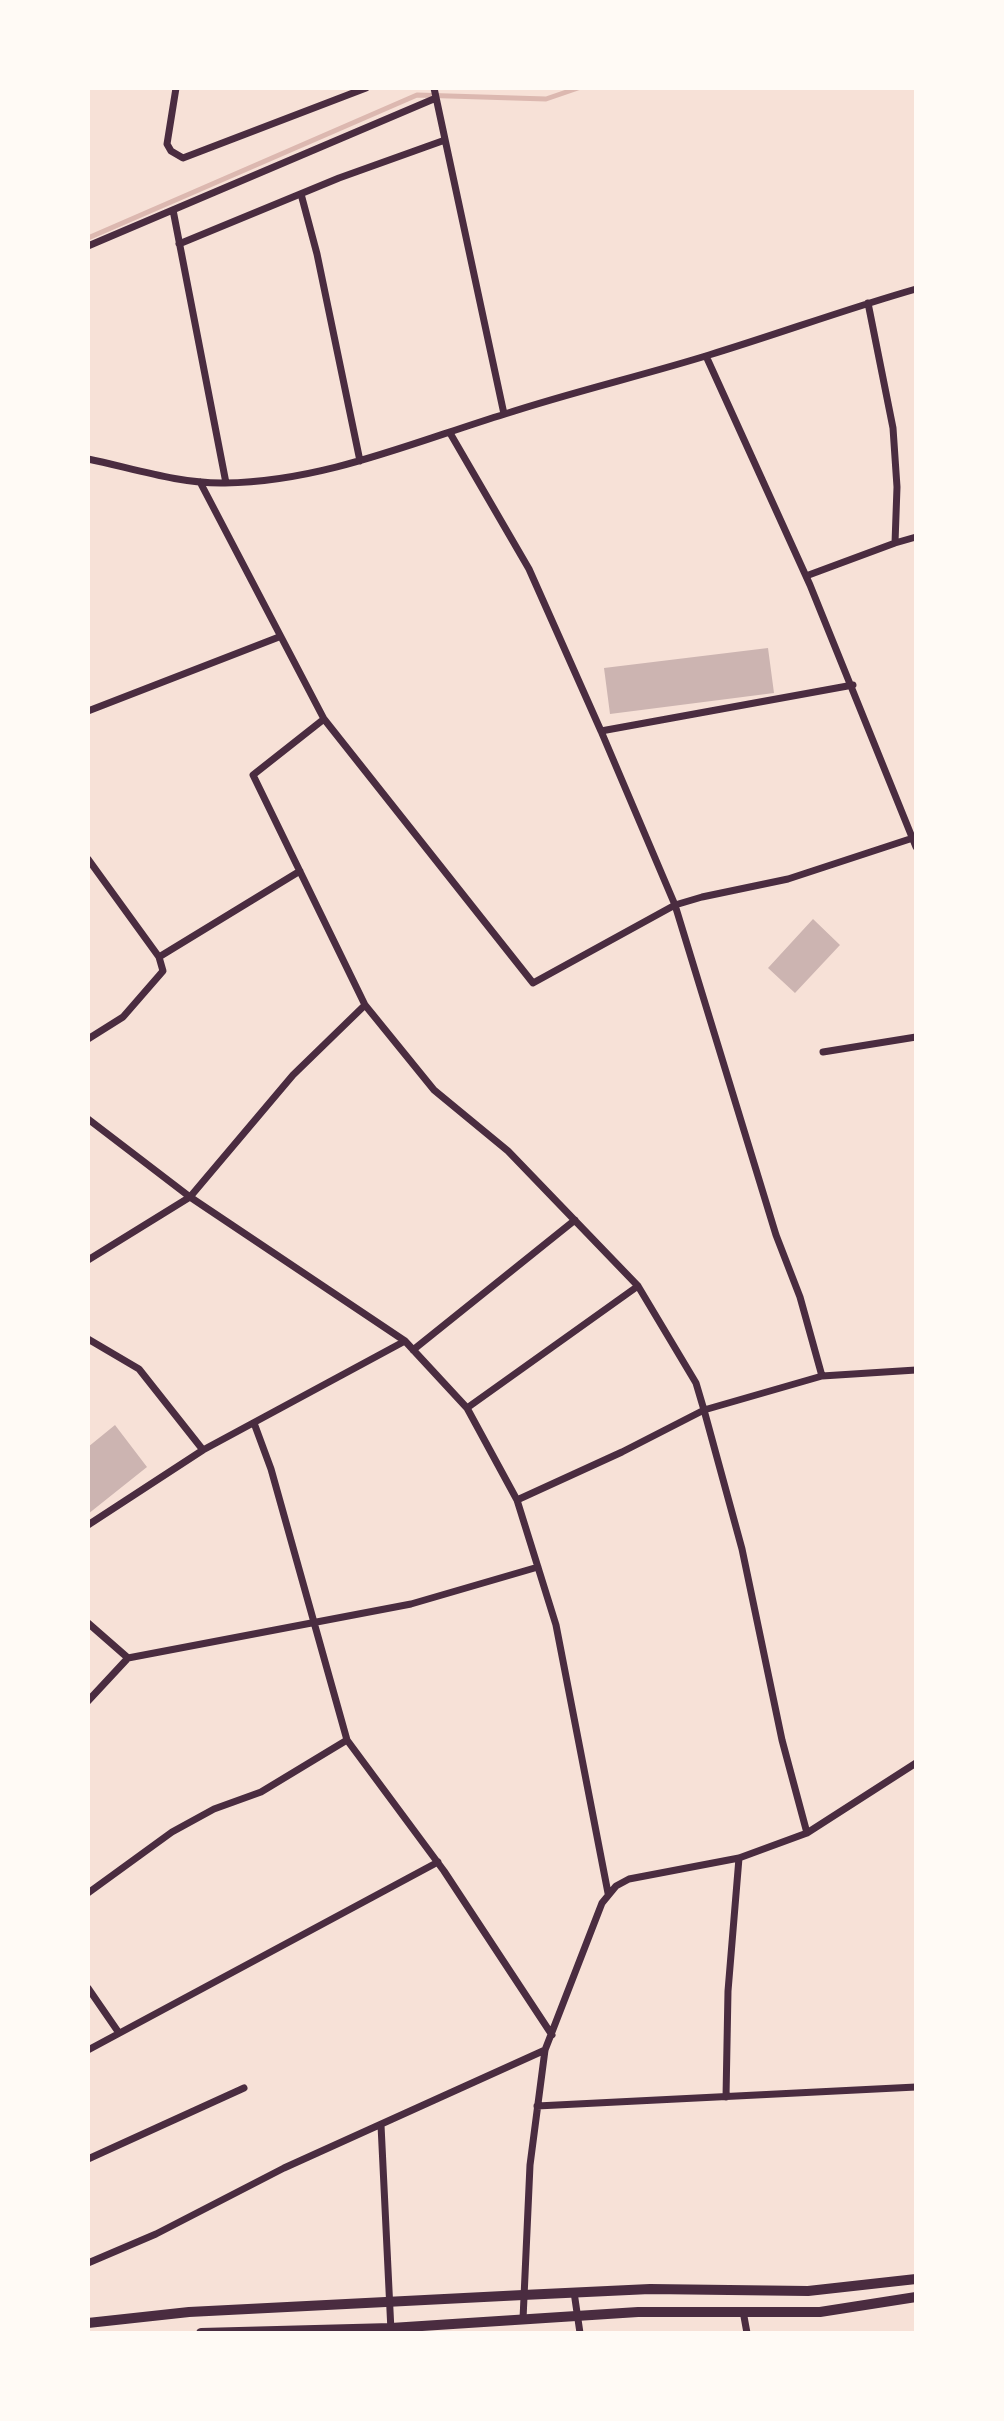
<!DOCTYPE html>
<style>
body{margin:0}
#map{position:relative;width:1004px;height:2421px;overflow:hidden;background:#f7e1d7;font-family:"Golos Text",sans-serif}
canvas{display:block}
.frame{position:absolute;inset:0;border:90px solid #fffaf5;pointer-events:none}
</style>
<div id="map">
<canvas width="1004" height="2421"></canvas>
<div class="frame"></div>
</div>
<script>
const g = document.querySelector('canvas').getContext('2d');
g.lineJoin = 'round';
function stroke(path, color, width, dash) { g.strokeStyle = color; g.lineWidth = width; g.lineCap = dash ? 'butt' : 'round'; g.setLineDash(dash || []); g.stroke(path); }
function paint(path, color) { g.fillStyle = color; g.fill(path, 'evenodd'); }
stroke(new Path2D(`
 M88,238L417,95L546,99L578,88`), '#dcb8b0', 5);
paint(new Path2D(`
 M768,648L774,693L610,714L604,668Z
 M813,919L840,945L795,993L768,968Z
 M115,1425L147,1467L88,1514V1447Z`), '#ccb4b1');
stroke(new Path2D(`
 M176,88L167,144L171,151L183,158L366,88
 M434,88L504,414
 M301,194L317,254L360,461
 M173,210L226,483
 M179,244L339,178L445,140
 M88,246L436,98
 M868,303L893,428L897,487L895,543L916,537
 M706,356L810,585L916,847
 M450,433L529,569L601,731L853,685
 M88,459C132,468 179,484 225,483C322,482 414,442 505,414C572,392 641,376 709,355C778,334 846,309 916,289
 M200,482L324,719L533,983L675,905L601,731
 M806,576L895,543
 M88,711L279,637
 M88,859L159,957L300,871
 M365,1005L434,1090L508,1151L638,1286L696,1383L704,1410L822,1376L800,1297L776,1235L675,905L702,897L788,879L916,837
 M88,1039L123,1017L163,971L159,957
 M823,1052L916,1037
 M88,1119L190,1197L293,1075L365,1005L253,775L324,719
 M88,1260L190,1197L405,1341L203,1450L139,1369L88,1339
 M405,1341L467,1408L517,1500L556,1625L608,1893
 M413,1350L575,1220
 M822,1376L916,1370
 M467,1408L638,1286
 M254,1423L271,1469L347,1740L444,1871L552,2035
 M517,1500L622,1452L704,1410L742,1549L782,1740L807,1833
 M88,1525L203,1450
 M88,1623L128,1658L88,1701
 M128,1658L411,1604L538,1567
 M88,1893L172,1832L214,1809L261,1792L347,1740
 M88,1988L119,2033
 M88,2050L438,1862
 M726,2097L728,1991L739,1858
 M537,2106L916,2087
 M381,2125L391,2331
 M88,2159L244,2088
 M88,2263L156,2234L284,2168L545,2050
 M574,2292L580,2333
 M743,2311L747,2333
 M523,2319L530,2165L545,2050L602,1903L616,1886L629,1879L739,1858L807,1833L916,1763`), '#4a2c40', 7);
stroke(new Path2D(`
 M88,2323L189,2312L523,2295L650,2289L808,2291L916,2279
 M201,2333L391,2328L638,2312H820L916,2297`), '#4a2c40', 10);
</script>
